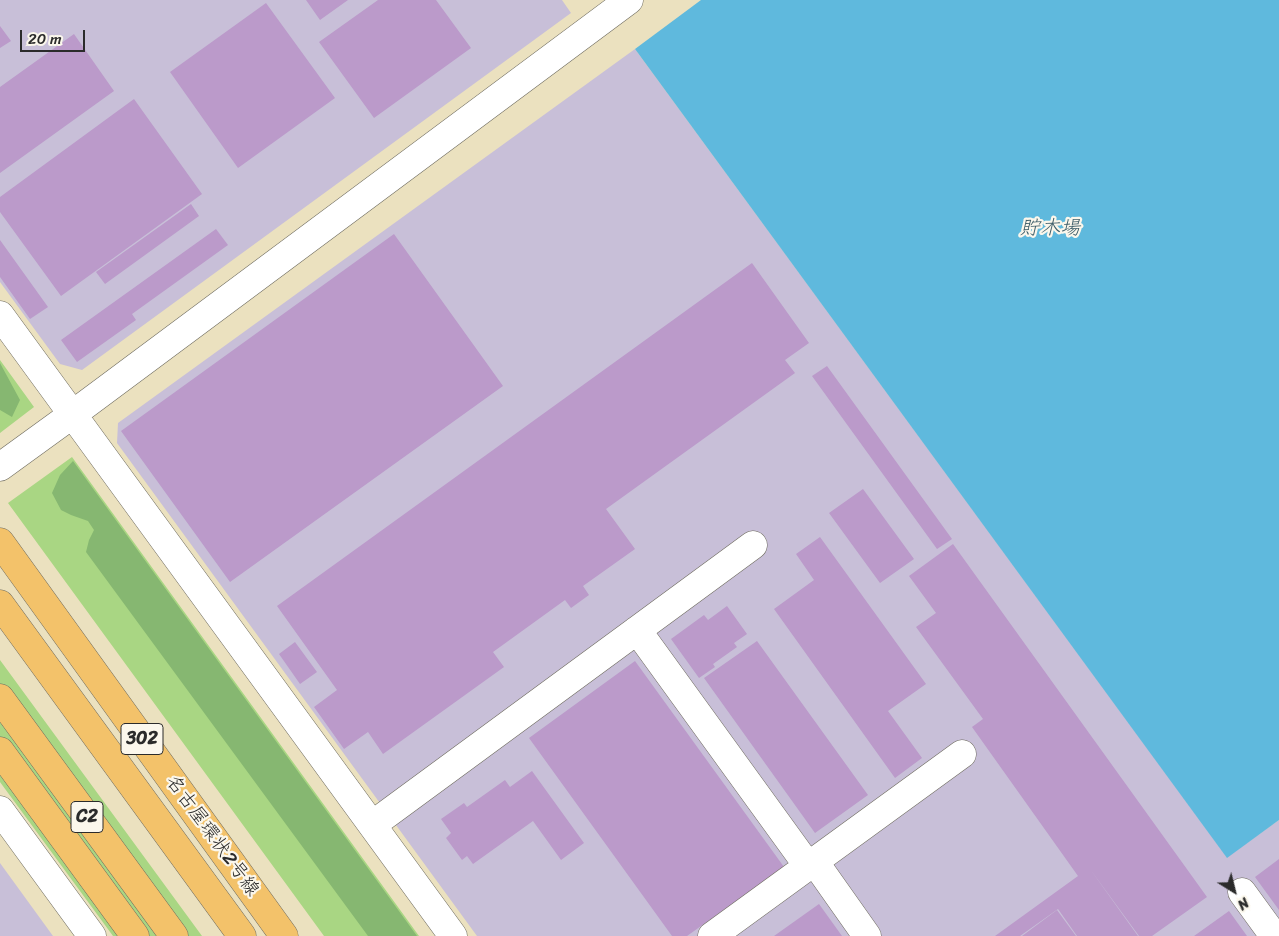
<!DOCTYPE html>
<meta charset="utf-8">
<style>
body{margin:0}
#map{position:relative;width:1279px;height:936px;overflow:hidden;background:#ebe1bf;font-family:Sriracha,sans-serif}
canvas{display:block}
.north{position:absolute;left:1209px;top:866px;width:50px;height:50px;-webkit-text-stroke:4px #fbf7ec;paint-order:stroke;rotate:144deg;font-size:14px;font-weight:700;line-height:20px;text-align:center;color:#2b2b2b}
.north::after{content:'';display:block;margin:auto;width:18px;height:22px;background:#2b2b2b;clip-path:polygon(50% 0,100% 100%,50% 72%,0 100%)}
.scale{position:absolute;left:20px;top:30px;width:65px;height:22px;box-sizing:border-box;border:2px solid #2b2b2b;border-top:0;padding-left:6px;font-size:15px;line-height:18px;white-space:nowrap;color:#2b2b2b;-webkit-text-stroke:4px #fbf7ec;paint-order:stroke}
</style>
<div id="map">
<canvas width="1279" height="936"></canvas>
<div class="north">N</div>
<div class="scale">20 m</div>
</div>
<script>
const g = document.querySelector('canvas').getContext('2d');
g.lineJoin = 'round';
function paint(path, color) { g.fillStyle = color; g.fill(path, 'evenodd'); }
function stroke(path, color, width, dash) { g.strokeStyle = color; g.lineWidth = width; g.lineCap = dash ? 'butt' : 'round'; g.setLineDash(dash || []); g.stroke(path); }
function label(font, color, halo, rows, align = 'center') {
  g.font = font + ' Sriracha,"Klee One",sans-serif'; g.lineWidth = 4.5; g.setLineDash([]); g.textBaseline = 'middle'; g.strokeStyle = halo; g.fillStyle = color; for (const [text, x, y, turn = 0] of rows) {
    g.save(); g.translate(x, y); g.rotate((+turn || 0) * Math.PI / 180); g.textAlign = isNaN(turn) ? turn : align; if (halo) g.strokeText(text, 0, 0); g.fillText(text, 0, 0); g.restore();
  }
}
paint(new Path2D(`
 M0,0H562L571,13L82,370L60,364L0,282Z
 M635,49L1227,857L1279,820V936H477L117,443L118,423Z
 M0,863L53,936H0Z`), '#c8bfd8');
paint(new Path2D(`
 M0,360L34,407L0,433Z
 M72,457L419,936H324L8,503Z
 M0,660L202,936H113L0,782Z`), '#a9d683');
paint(new Path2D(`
 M0,363L20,400L12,417L0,410Z
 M73,461L417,936H368L86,552L89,540L94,530L88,521L71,515L61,510L52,493L60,475Z`), '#86b771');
paint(new Path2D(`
 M701,0H1279V820L1227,858L635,49Z`), '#5fb9dd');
paint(new Path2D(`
 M306,0H348L320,20Z
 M378,0H436L471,48L374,118L319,42Z
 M266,3L335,98L238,168L170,72Z
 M0,26L11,41L0,48Z
 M74,34L114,91L0,173V87Z
 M134,99L202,194L61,296L0,212V197Z
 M191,204L199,216L105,284L96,272Z
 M216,229L228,245L132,314L136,320L77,362L61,340Z
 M394,234L503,386L230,582L121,431Z
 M0,240L48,307L30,319L0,277Z
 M752,263L809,343L785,360L795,373L606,509L635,549L583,586L589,595L571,608L565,600L493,652L504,667L383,754L368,732L344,749L314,707L337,690L277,606Z
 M827,366L952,539L937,549L812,376Z
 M863,489L914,559L880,583L829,513Z
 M820,537L926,684L888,711L922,758L895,778L774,609L814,580L796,554Z
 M953,544L1207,897L1152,936H1139L1090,869L1138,936H1077L1058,909L1020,936H995L1078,876L972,727L983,719L916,627L936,613L909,576Z
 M727,606L747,634L734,643L737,647L713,664L715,667L699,678L671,639L704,615L708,620Z
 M757,641L868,795L815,833L704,678Z
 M295,642L317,672L300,684L279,654Z
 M635,661L784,867L687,936H672L529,738Z
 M532,771L584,843L561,860L533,821L473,864L467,856L462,860L446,838L451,833L441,819L464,803L467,807L505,780L510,787Z
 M1279,859V910L1255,877Z
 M819,904L842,936H774Z
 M1057,910L1076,936H1022Z
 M1229,911L1247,936H1194Z`), '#bb9aca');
const minor = new Path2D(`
 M0,315L453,936
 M0,467L73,414L629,0
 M637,630L808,866
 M0,810L92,936
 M372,825L753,545
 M814,861L867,936
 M1242,892L1274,936
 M712,936L962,754`);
const highway = new Path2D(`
 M0,542L284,936
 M0,604L242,936
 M0,698L174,936
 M0,751L135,936`);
stroke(minor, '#6e6b5f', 29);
stroke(highway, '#6e6b5f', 29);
stroke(minor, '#fff', 28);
stroke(highway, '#f3c26a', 28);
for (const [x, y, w] of [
 [142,739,42],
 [87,817,32]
]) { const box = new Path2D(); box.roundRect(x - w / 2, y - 15.5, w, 31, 4); g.fillStyle = '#fbf7ec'; g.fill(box); stroke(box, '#2b2b2b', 1); }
label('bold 18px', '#2b2b2b', null, [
 ["302",142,739],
 ["C2",87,817]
]);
label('19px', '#2b2b2b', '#fbf7ec', [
 ["名古屋環状2号線",212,836,54]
]);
label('italic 20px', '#3d5d69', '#fbf7ec', [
 ["貯木場",1050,229]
]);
</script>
